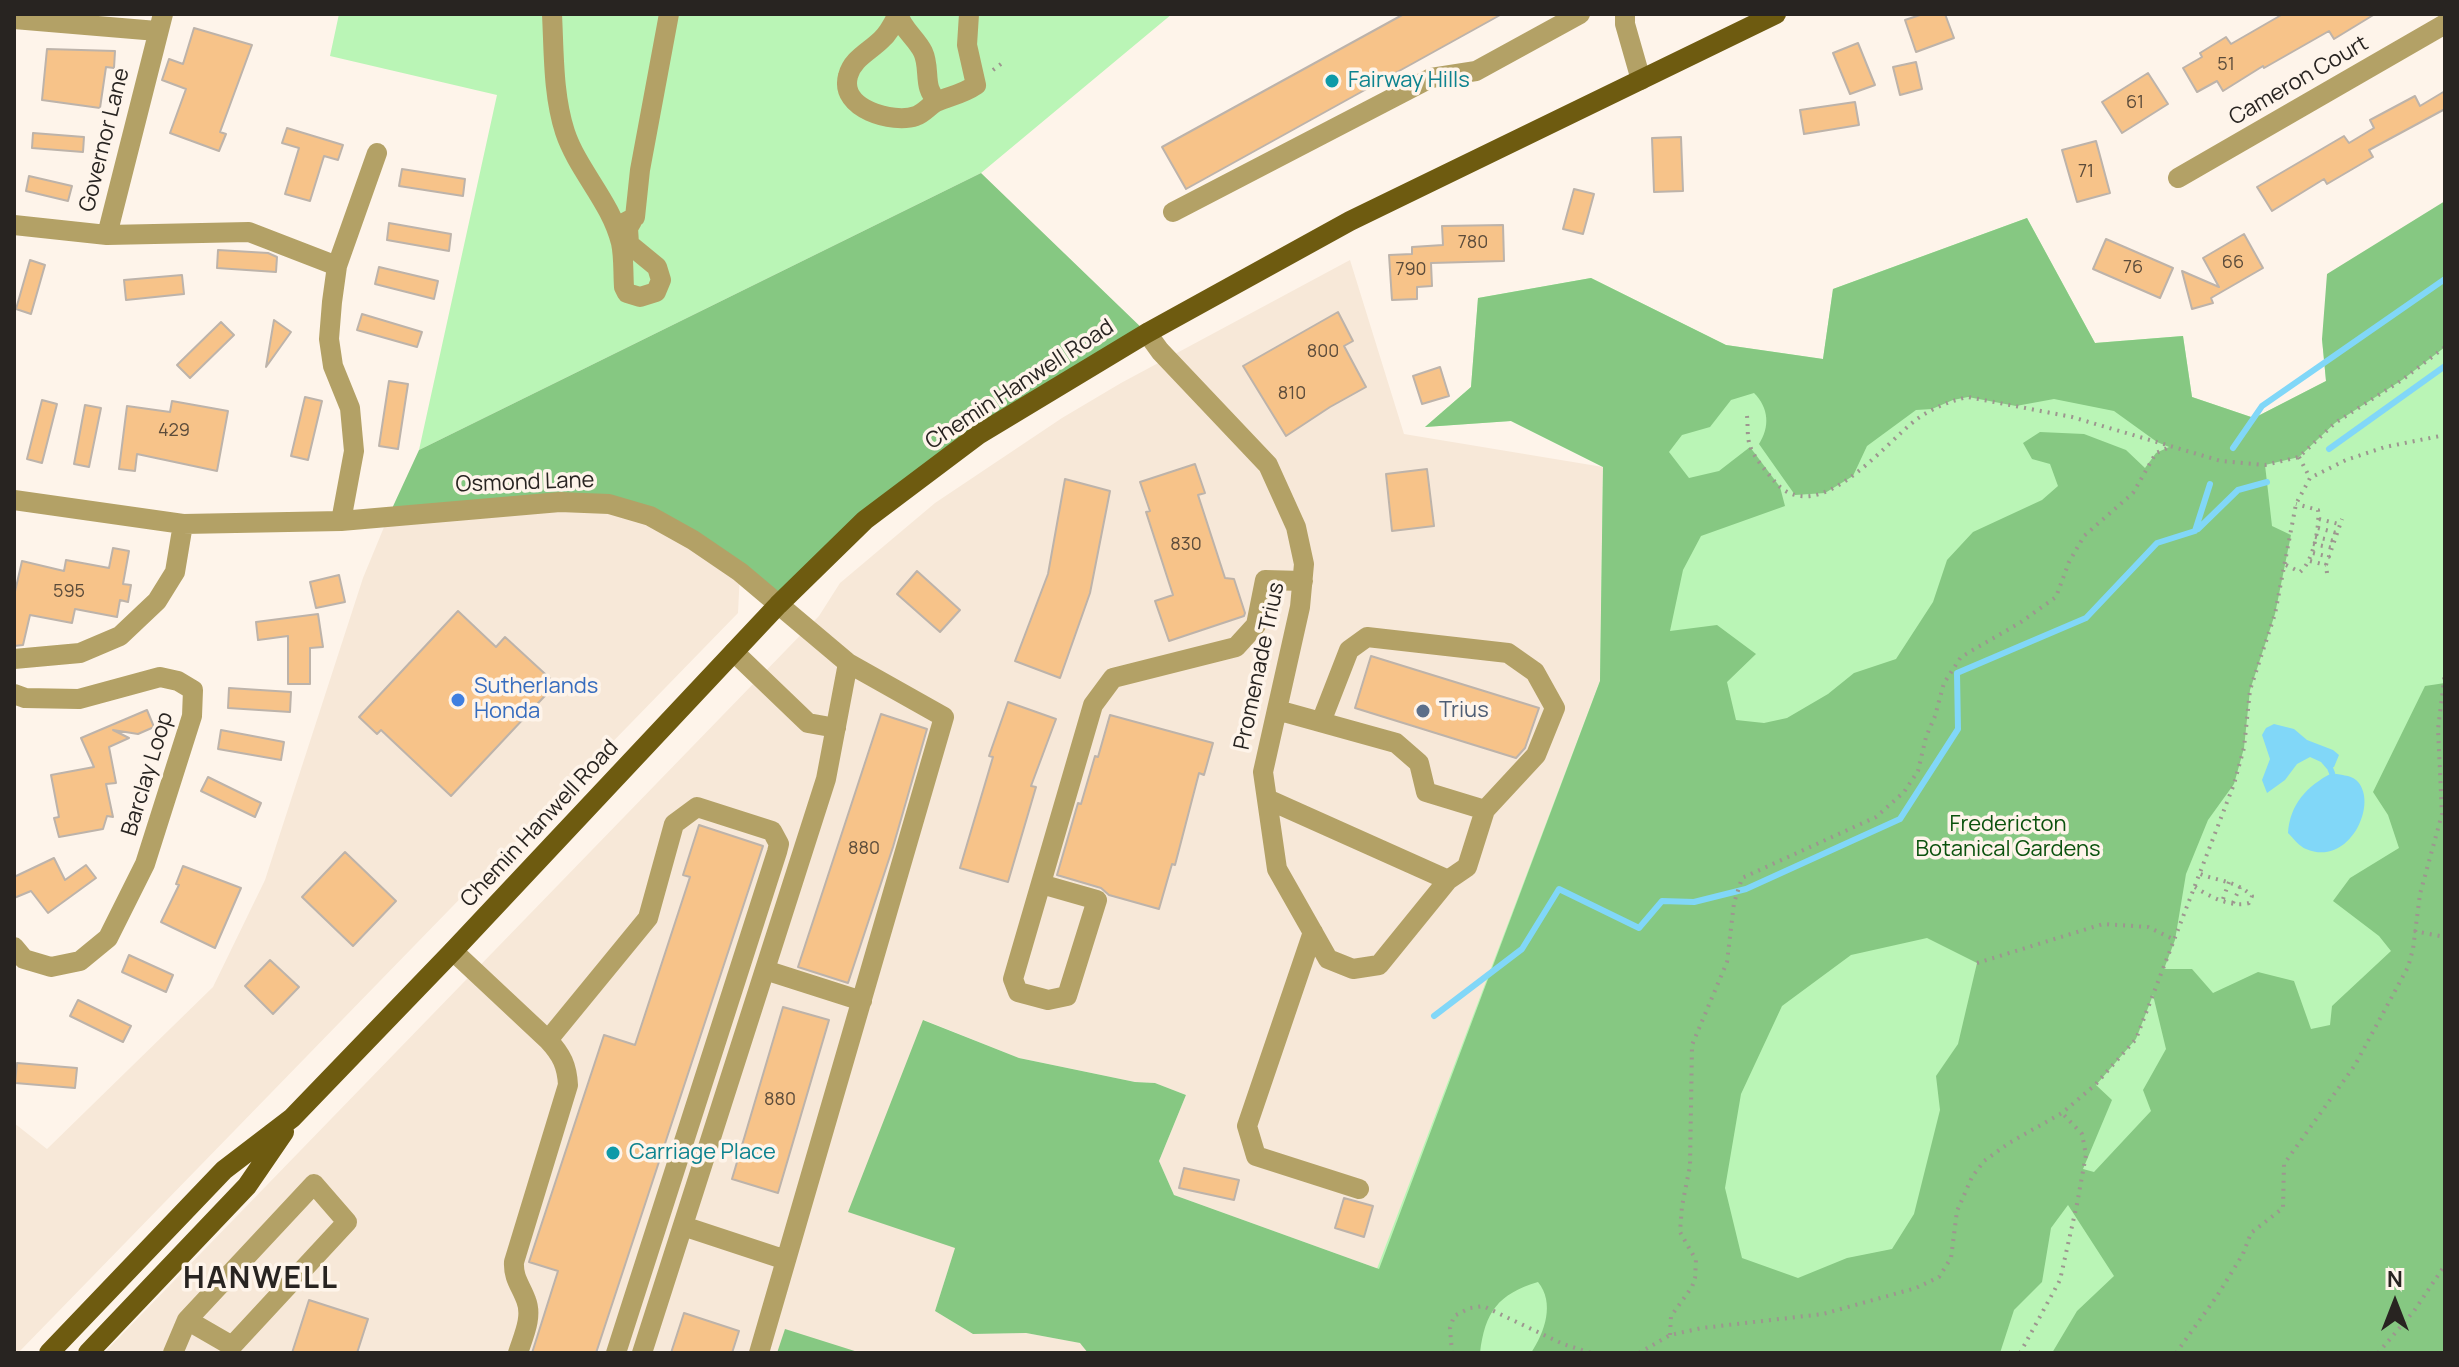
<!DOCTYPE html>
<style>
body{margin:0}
#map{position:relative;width:2459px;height:1367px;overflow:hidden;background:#fef4ea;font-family:Manrope,sans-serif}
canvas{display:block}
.frame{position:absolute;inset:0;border:16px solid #282421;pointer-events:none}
.north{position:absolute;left:2355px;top:1263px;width:80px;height:80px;-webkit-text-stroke:6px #fef4ea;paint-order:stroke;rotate:0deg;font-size:22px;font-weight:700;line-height:32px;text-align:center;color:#282421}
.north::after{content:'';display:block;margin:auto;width:28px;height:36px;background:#282421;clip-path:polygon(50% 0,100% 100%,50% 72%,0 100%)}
</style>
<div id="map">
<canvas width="2459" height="1367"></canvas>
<div class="frame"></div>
<div class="north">N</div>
</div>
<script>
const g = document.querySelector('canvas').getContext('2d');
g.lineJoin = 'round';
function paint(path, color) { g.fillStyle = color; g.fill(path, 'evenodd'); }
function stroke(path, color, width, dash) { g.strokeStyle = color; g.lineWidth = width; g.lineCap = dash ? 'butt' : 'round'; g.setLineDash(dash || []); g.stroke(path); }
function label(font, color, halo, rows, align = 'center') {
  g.font = font + ' Manrope,sans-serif'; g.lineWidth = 7; g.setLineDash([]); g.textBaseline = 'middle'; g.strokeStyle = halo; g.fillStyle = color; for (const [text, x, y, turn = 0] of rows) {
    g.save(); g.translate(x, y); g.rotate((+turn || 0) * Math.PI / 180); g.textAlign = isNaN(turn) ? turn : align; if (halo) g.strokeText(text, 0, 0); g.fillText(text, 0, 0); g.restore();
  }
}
paint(new Path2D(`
 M1350,260L1404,434L1603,467L1600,681L1379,1269L1174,1195L1159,1161L1186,1095L1155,1083L1135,1082L1019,1058L924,1020L955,1248L935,1311L973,1334L1026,1333L1081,1343L1088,1353H104L819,616L840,583L935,503L1062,418L1121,383Z
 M609,504L740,572L738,613L18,1353H14V1123L47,1149L213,987L265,880L363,578L389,515Z`), '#f7e8d8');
paint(new Path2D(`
 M339,14H1172L981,173L419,450L497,95L330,56Z
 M2445,208V1353H1345L1600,681L1603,467L1511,421L1425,427L1471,387L1478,298L1591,278L1726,345L1823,359L1833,289L2027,218L2095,343L2183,336L2192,397L2254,418L2326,381L2322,339Z`), '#baf5b6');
paint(new Path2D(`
 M981,173L1147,333L978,435L778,605L740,572L609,504L389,515L419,450Z
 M2445,201V347L2402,380L2335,423L2299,457L2265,465L2272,526L2291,535L2275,614L2250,690L2244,748L2234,784L2208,820L2186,874L2175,940L2164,969H2192L2213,993L2258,972L2294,981L2311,1029L2330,1025L2332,1006L2391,951L2379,936L2333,901L2350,878L2399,848L2388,815L2373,792L2425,686L2445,683V1353H2052L2077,1311L2114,1276L2068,1205L2051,1228L2042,1282L2014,1310L2000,1353H1531C1545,1332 1555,1303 1538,1282C1498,1294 1485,1312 1480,1353H1088L1080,1343L1026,1333L973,1334L935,1311L955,1248L848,1212L923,1020L1019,1058L1135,1082L1155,1083L1186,1095L1159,1161L1174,1195L1379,1269L1600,681L1603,467L1511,421L1425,427L1471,387L1478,298L1591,278L1726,345L1823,359L1833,289L2027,218L2095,343L2183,336L2192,397L2254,418L2326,381L2322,339L2327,274ZM1754,393C1769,408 1770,427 1759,444L1795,495L1825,493L1853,476L1867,446L1916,410L1932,409L1953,400L1968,397L2016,406L2054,399L2114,411L2157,442L2169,447L2156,453L2145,468L2126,450L2084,434L2040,432L2023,443L2032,459L2050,464L2058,486L2042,500L1973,532L1947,560L1933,602L1896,659L1854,673L1828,694L1787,718L1764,723L1736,720L1727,682L1756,654L1717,625L1670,631L1683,570L1701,536L1785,506L1780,487L1750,447L1719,471L1689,478L1669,452L1682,435L1710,427L1731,400ZM1927,938L1977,963L1958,1044L1936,1076L1940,1110L1914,1214L1892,1249L1847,1258L1798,1278L1742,1258L1725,1188L1741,1094L1782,1006L1851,955ZM2153,995L2166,1049L2143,1090L2151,1111L2094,1172L2083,1169L2112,1100L2096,1085L2136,1039Z
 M785,1329L861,1353H777Z`), '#86c882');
paint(new Path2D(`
 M2274,724L2294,729L2307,740L2333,750L2339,755L2334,767L2327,769L2321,762L2310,757L2297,764L2285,780L2267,793L2262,780L2270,759L2262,735L2266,728Z
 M2332,773C2340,775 2350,775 2356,780C2380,801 2350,868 2306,849C2300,847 2293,838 2288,833C2290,804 2307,786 2332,773Z`), '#81d7f8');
stroke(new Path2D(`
 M2233,448L2262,406L2445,279
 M2329,449L2445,366
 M2198,529L2238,490L2267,482
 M2330,768L2332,773
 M1434,1016L1522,949L1559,889L1639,928L1662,901L1694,902L1746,889L1900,819L1958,729L1957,673L2086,618L2157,543L2195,531L2210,484`), '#81d7f8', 6);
const building = new Path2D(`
 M1404,14H1502L1186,189L1162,147Z
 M1923,14H1945L1954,38L1916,52L1905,20Z
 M2283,14H2375L2334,39L2329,31L2264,68L2263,66L2223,91L2217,81L2197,92L2183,68L2202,57L2200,53L2226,37L2231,44Z
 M194,28L252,45L220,132L226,134L219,151L170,133L186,89L162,80L169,59L183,64Z
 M1858,43L1875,85L1850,94L1833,53Z
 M47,49L115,51L114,68L106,67L100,108L42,100Z
 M1916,62L1922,89L1900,95L1893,67Z
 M2148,73L2168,104L2122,133L2102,102Z
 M2445,91V109L2369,150L2373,157L2327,184L2324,179L2272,211L2257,187L2344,136L2349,143L2374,128L2370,120L2415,96L2420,106Z
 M1855,102L1859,125L1804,134L1800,110Z
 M287,128L343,145L338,160L324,156L310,201L285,194L299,148L282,143Z
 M33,133L84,137L83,152L32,148Z
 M1681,137L1683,191L1654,192L1652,138Z
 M2096,141L2110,193L2077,202L2062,150Z
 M402,169L465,179L463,196L399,186Z
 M29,176L72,186L68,201L26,191Z
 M1574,189L1594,194L1583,234L1563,229Z
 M389,223L451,234L449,251L387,240Z
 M1503,225L1504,261L1431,263L1432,286L1417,287V299L1392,300L1389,255L1412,254V247L1443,245L1442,226Z
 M2244,234L2263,268L2211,298L2213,303L2192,309L2182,271L2219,287L2203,258Z
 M2106,239L2173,268L2160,298L2093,269Z
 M218,250L268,253L277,257L276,272L217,268Z
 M30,260L45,265L31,314L16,309Z
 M379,267L438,281L434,299L375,284Z
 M182,275L184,294L126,300L124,280Z
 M1338,312L1353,341L1344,346L1366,387L1330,407L1286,436L1243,366Z
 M362,314L422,332L417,347L357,330Z
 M274,320L291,332L266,367Z
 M221,322L234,335L190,378L177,365Z
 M1440,367L1449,396L1422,404L1413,376Z
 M389,381L408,384L398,449L379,446Z
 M305,397L322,401L308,460L291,456Z
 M42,400L57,404L42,463L27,459Z
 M172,401L228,411L217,471L137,454L135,471L119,469L127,406L170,412Z
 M85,405L101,408L89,467L74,464Z
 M1195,464L1205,493L1198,495L1225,578L1234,579L1245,613L1244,616L1169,641L1155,601L1173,595L1146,512L1150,511L1140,482Z
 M1427,469L1434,526L1392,531L1386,474Z
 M1065,479L1110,491L1090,593L1060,678L1015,661L1048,574Z
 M113,548L129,551L123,584L131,585L128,602L120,600L117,617L75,609L72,623L30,615L23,645L14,646V596L22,561L64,571L66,560L109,568Z
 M917,571L960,610L940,632L897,594Z
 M339,575L345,602L316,608L310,582Z
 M458,611L496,647L505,637L556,684L451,796L381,730L377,734L359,717Z
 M318,614L323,647L310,648V684H288V636L258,640L256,622Z
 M1371,656L1539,708L1525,748L1516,758L1355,708Z
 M229,688L291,692L290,712L228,708Z
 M1008,702L1056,719L1031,786L1036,787L1008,882L960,868L993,757L989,756Z
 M147,710L154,727L138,734L113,730L129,738L109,747L116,783L106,784L113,817L107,816L103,829L59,837L54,818L59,817L51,775L94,767L81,738Z
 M881,714L927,729L893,847L848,983L798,967Z
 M1110,715L1213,743L1204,775L1199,773L1175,865L1172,864L1159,909L1109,895L1101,888L1057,875L1078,803L1081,804L1095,756L1098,757Z
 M221,730L284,742L281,760L218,749Z
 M208,777L261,803L255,817L201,791Z
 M699,825L763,846L596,1353H532L558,1271L529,1262L604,1035L635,1045L690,877L683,875Z
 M345,852L396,901L353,946L302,897Z
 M54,858L65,880L86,865L96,878L48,913L31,891L14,898V877Z
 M183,866L241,888L215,948L161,922L179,885L176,884Z
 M129,955L173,975L166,992L122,972Z
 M270,960L299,987L273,1014L245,986Z
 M78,1000L131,1026L123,1042L70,1016Z
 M783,1007L829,1020L778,1193L732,1179Z
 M17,1063L77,1068L75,1088L15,1083Z
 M1184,1168L1239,1180L1234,1200L1179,1188Z
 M1344,1198L1373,1206L1364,1237L1335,1228Z
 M309,1300L368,1319L357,1353H292Z
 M684,1313L739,1331L732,1353H671Z`);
paint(building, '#f7c389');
stroke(building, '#bdb3aa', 2);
stroke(new Path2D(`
 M993,70L1001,64
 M1747,416C1748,425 1747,438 1750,446C1754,458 1767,472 1775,482C1818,530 1884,444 1917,419C1933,408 1949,401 1968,397L2072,417L2221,461L2265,465L2299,457L2335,423L2402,380L2445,347
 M2299,457L2310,478
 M2319,519L2339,524
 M2318,528L2337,533
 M2315,537L2335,541
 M2313,544L2333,548
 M2313,553L2330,557
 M2310,561L2326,565
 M2286,565L2300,572C2313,562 2320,526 2318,510L2296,504
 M2327,573L2326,565L2342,519
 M2195,887C2210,897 2232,908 2249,903L2252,896C2237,881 2218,881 2200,874
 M2223,899L2229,882
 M2233,903L2240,887
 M2414,931L2445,937
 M1977,963L2103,924L2148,927L2175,940
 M1670,1335L1671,1316L1692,1287L1695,1278L1696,1260L1680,1232L1682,1206L1690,1166L1692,1045L1727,962L1734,903L1742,878L1876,817L1904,792L1918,771L1926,737L1935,716L1944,683L1961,657L2021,622L2056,597L2069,562L2084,536L2133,493L2156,453L2170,447
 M1452,1353L1450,1328L1454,1316L1470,1308L1483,1306L1563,1344L1591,1353
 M1639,1353L1670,1335L1702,1328L1823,1314L1916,1288L1939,1277L1951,1258L1957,1211L1972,1177L1984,1161L2009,1143L2062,1113L2095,1085L2136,1039L2234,784L2244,748L2250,690L2275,614L2296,504L2310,478L2346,460L2385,447L2445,435
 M2020,1353L2060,1280L2077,1204L2086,1155L2082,1134L2062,1113
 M2176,1353L2217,1296L2243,1254L2251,1233L2283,1208L2284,1164L2355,1065L2408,967L2413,949L2420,894L2442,814L2438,729L2445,673
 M2378,1353L2414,1311L2445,1265`), '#9d968f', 4, [2, 6]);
stroke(new Path2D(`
 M552,14C554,53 553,95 565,132C578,171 611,202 621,243C624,257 623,272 624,287L627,293L640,297L656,292L661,280L657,267L629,244L628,228L632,221
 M898,14C893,24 889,33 881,40C870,51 852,59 848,76C839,109 893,124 916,116C924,113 929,106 936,102C950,96 963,94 976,85L967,45L969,14
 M898,14C903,30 916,38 923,52C931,69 922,89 938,101
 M1625,14V24L1641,80
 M14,19L157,31
 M2178,178L2445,24
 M1173,212L1431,78L1476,71L1580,14
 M14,225L107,235L249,232L337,266
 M620,225L635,217L640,170L669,14
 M107,235L163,14
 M1147,333L1160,351L1268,465L1296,527L1304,564L1300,607L1263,772L1277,869L1328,959L1353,969L1379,965L1448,880L1467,867L1485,810L1426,792L1419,763L1396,743L1277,710
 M14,500L183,524L341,521L560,502L609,504L650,516L693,540L740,572L848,663L826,779L642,1353
 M341,521L354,451L350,408L333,366L329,339L332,302L337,266L377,153
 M734,652L808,723L836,728
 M14,659L80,653L120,636L157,601L175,572L183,524
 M14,694L25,698L79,699L160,677L178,681L193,690L192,716L145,864L108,938L80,961L51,967L24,959L14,947
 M1321,722L1349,650L1367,637L1508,653L1535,672L1555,708L1536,755L1485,810
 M1267,799L1448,880
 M1041,884L1097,900L1067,996L1048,1000L1018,992L1013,979L1093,705L1113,678L1236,647L1256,625L1265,580L1303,581
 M1313,932L1247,1126L1256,1156L1359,1189
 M453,951L548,1040C562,1055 567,1066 568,1085L514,1262C513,1278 521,1286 526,1300C533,1317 523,1337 518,1353
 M765,970L862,1001
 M548,1040L648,918L674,824L697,807L772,831L779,844L777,852L616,1353
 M683,1226L786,1260
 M173,1353L187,1320L314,1184L347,1222L232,1346L187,1320
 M759,1353L944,717L848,663`), '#b3a166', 20);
stroke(new Path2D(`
 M49,1353L224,1170L292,1118L453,951L778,605L865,520L978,435L1147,333L1350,221L1776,14
 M88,1353L247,1186L284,1132`), '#6e5b10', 20);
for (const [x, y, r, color] of [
 [1332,81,8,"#0f9aa8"],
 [458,700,8,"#3f7fe0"],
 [1423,711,8,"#5c6f8a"],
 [613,1153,8,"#0f9aa8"]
]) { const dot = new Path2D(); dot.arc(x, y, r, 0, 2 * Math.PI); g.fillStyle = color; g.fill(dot); stroke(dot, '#fef4ea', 3); }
label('18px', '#5c4c3b', null, [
 ["51",2226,65],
 ["61",2135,103],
 ["71",2086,172],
 ["780",1473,243],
 ["66",2233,263],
 ["76",2133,268],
 ["790",1411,270],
 ["800",1323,352],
 ["810",1292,394],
 ["429",174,431],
 ["830",1186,545],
 ["595",69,592],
 ["880",864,849],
 ["880",780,1100]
]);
label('22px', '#0d838f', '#fef4ea', [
 ["Fairway Hills",1348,81],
 ["Carriage Place",629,1153]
], 'left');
label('22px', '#282421', '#fef4ea', [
 ["Cameron Court",2299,81,-30],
 ["Governor Lane",105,140,-76],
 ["Chemin Hanwell Road",1020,385,-33],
 ["Osmond Lane",525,483,-2],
 ["Promenade Trius",1260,666,-78],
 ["Barclay Loop",148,774,-73],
 ["Chemin Hanwell Road",540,824,-47]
]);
label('22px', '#366cbe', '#fef4ea', [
 ["Sutherlands",474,687],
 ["Honda",474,712]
], 'left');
label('22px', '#4e5e75', '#fef4ea', [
 ["Trius",1439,711]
], 'left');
label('22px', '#0b520e', '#fef4ea', [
 ["Fredericton",2008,825],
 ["Botanical Gardens",2008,850]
]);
g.letterSpacing = '2px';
label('bold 30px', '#282421', '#fef4ea', [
 ["HANWELL",261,1280]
]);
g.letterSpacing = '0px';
</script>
